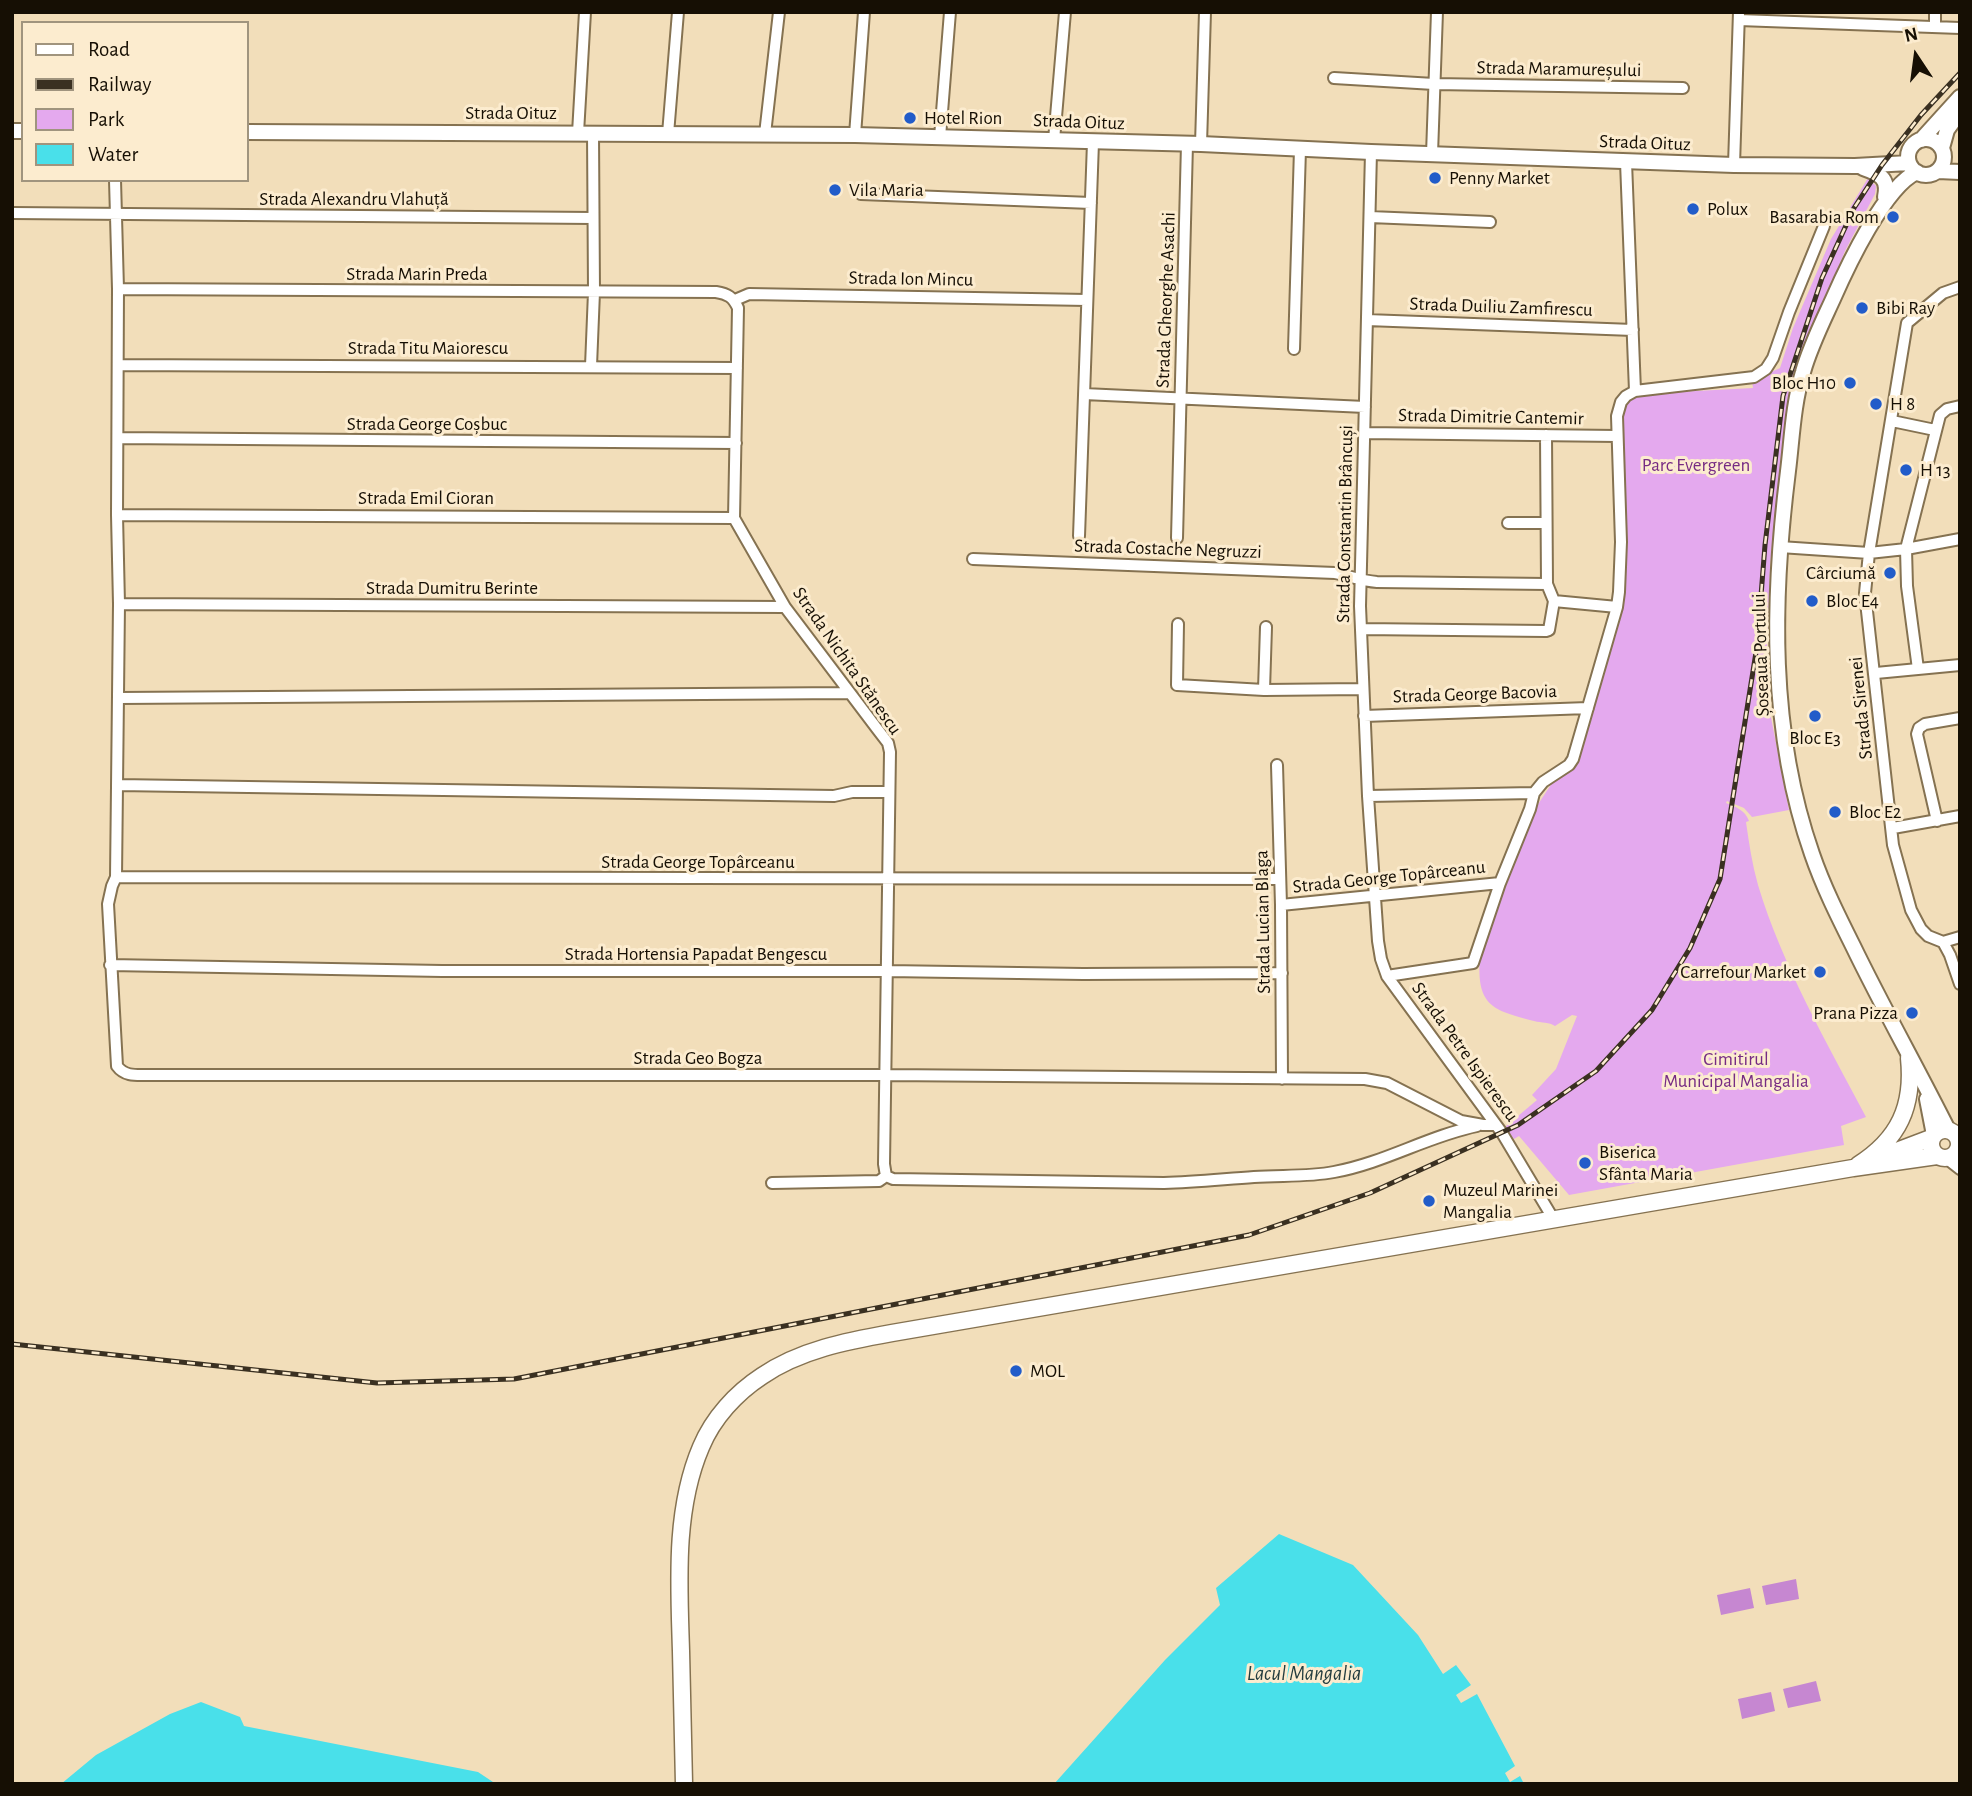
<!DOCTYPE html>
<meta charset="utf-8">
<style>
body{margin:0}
#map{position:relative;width:1972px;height:1796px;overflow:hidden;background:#f2deba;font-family:"Alegreya Sans",sans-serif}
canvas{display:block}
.frame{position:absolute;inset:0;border:14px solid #160f04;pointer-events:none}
.legend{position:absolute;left:21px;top:21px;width:228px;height:161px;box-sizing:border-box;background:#fceccf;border:2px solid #a0947e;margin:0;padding:9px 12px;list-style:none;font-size:21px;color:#160f04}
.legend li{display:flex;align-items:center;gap:14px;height:35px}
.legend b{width:35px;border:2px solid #a0947e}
.north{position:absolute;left:1881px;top:21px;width:70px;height:70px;-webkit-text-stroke:5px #fceccf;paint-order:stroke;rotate:347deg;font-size:19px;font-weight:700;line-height:28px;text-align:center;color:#160f04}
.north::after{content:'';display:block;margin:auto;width:24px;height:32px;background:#160f04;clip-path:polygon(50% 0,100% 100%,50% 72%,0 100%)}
</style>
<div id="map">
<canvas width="1972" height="1796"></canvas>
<div class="frame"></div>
<ul class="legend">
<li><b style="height:9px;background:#fff"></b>Road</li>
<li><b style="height:9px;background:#3a3021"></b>Railway</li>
<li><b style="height:19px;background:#e4a9ee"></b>Park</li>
<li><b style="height:19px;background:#49e0ea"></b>Water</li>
</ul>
<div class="north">N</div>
</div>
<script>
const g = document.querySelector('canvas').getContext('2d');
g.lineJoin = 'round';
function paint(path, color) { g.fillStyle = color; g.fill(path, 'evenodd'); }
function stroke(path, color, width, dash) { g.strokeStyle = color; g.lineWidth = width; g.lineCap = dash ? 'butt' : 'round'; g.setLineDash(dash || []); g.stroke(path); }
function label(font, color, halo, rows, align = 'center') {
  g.font = font + ' "Alegreya Sans",sans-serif'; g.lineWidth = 6; g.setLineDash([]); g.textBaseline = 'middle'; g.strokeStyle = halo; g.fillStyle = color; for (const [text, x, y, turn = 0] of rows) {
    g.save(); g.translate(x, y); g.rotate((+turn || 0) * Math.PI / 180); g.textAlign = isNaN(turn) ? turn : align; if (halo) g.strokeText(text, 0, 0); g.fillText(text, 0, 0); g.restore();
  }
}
paint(new Path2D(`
 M1868,178L1876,186L1875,194L1845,251L1816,321L1790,405L1778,485L1770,566L1767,642L1768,702L1789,810L1752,817L1744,808L1727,801L1726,803C1736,807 1745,810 1749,821L1746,822C1749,843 1752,864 1758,885C1782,965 1827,1043 1866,1117L1841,1126L1844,1145L1569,1195L1519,1136L1514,1139L1505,1127L1537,1100L1532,1095L1556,1069L1577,1016L1572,1015L1555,1026C1549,1022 1542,1023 1534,1021C1491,1010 1476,1005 1480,955L1531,815L1552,783L1568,771L1596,701L1605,659L1624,594L1623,408L1630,397L1639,394L1753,388L1752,381L1780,368L1793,328L1831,239Z`), '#e4a9ee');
paint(new Path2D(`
 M1796,1579L1799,1599L1766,1605L1762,1586Z
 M1750,1588L1754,1608L1721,1615L1717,1595Z
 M1816,1681L1821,1701L1788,1708L1783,1689Z
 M1771,1692L1775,1711L1742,1719L1738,1699Z`), '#c687d1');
paint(new Path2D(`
 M1279,1534L1353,1565L1418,1635L1443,1674L1456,1665L1471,1685L1456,1695L1461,1703L1477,1694L1515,1766L1505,1773L1510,1782L1520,1776L1524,1784H1054L1165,1660L1220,1605L1216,1588Z
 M201,1702L240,1717L244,1726L478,1772L496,1784H61L96,1755L170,1714Z`), '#49e0ea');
const minor = new Path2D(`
 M1739,20L1960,28
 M1935,27V12
 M1334,78L1434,84L1683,88
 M578,133L585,12
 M668,134L678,12
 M765,134L779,12
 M855,135L864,12
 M940,137L950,12
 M1054,140L1065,12
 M1201,144L1205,12
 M1371,152L1360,606L1368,796L1378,941L1381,959L1387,976L1502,1133L1554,1220
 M1432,154L1437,12
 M1626,162L1635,391
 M1734,165L1739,12
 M115,180L118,289L117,515L119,604L116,877L112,886L108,904L117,1066C125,1077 137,1075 150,1075H887L1365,1079L1387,1083L1461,1121L1483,1125H1495
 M861,194L1091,203
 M12,213L593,218
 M1370,217L1490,222
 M1960,287L1943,293L1907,323L1869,553L1865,593L1893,845L1911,910L1921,929L1928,936L1943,942L1950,955L1960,984
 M118,289L716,292C728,294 733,297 738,308L734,518L785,607L878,730L888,743L890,752L884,1164L886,1176L893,1179L1164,1183C1194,1182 1224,1179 1254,1177C1281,1175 1308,1177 1334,1172C1384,1163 1428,1136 1477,1126
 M735,300L749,294L1087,300
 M1367,320L1633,330
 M1294,349L1300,149
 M118,365L737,368
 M591,366L594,292L593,133
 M1084,394L1365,407
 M1892,421L1935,430
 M1365,433L1617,436
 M1546,435L1547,584L1554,601
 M118,438L736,443
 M117,515L734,518
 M1508,523H1546
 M1079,536L1093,142
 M1177,538L1187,144
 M1780,547L1869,553L1906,549L1960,539
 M973,559L1335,573C1349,576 1362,581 1377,582L1547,584
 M1554,601L1617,607
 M119,604L785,607
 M1178,624L1177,685L1264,690L1363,689
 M1361,629L1546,631L1549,630L1554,601
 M1918,669L1907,586L1906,549L1940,415L1947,409L1960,406
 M1876,673L1960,665
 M1264,690L1266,627
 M119,698L849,693
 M1364,716L1588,708
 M1277,765L1281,905L1282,1079
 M118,785L834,796L852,792H889
 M1368,796L1534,793L1543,782L1569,765L1573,759L1617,607L1619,592L1621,542L1617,416L1621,402L1626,396L1635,391L1754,377L1766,369L1773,358L1789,312L1824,226
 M1937,821L1917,734L1919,728L1925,724L1960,718
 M1893,828L1960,816
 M116,877L1280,879
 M1281,905L1500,883
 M1943,942L1960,937
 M110,965L442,971H888L1083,974L1282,973
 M1387,976L1473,963L1500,883L1530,809L1534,793
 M1946,1158L1960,1169
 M772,1183L879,1181L886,1176`);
const major = new Path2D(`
 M12,131H23
 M247,132L855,135L1201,144L1371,152L1734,165L1855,166L1909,163
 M1908 157a18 18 0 1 1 36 0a18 18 0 1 1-36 0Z
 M1921,140L1960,97
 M1942,148L1947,130L1960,112
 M1863,168C1880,174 1889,178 1885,197
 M1938,171L1960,172
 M1917,172C1885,186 1847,267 1833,299C1822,323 1810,347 1803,372C1793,404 1792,439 1788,471C1772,599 1769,731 1812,854C1823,886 1838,916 1853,946C1883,1008 1917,1068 1948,1130
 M1927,1099L1934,1135
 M1958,1149H1960`);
const highway = new Path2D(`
 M1931 1144a14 14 0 1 1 28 0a14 14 0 1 1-28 0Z
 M1881,1157L1931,1138
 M1858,1165C1899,1139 1914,1106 1909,1058
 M684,1784C683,1740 682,1695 681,1651C679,1584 674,1510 701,1447C713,1418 736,1393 762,1376C800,1350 847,1341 892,1333L1853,1168L1937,1156`);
stroke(minor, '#857251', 14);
stroke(major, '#857251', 18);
stroke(highway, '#857251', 19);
stroke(minor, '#fff', 10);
stroke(major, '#fff', 14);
stroke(highway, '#fff', 16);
const rail = new Path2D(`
 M12,1344L377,1383L514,1379L1249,1235L1370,1193L1518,1125L1596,1071L1652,1010L1690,948L1720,879L1757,646L1765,545L1783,396L1822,278L1854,208L1882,165L1921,115L1960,73`);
stroke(rail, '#3a3021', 5);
stroke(rail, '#fceccf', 2.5, [8]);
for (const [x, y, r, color] of [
 [910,118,7,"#225cc9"],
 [1435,178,7,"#225cc9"],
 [835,190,7,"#225cc9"],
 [1693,209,7,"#225cc9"],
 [1893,217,7,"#225cc9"],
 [1862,308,7,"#225cc9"],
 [1850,383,7,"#225cc9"],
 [1876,404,7,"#225cc9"],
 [1906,470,7,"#225cc9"],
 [1890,573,7,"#225cc9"],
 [1812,601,7,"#225cc9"],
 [1815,716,7,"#225cc9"],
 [1835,812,7,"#225cc9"],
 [1820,972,7,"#225cc9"],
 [1912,1013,7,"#225cc9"],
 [1585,1163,7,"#225cc9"],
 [1429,1201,7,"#225cc9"],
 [1016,1371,7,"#225cc9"]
]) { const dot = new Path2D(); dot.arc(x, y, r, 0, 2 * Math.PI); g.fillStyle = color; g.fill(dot); stroke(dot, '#fceccf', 2.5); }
label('19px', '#160f04', '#fceccf', [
 ["Strada Maramureșului",1559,69,1],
 ["Strada Oituz",511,113],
 ["Strada Oituz",1079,122,2],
 ["Strada Oituz",1645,143,2],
 ["Strada Alexandru Vlahuță",354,199],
 ["Strada Marin Preda",417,274],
 ["Strada Ion Mincu",911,279,1],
 ["Strada Gheorghe Asachi",1166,300,-88],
 ["Strada Duiliu Zamfirescu",1501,307,2],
 ["Strada Titu Maiorescu",428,348],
 ["Strada Dimitrie Cantemir",1491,417,1],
 ["Strada George Coșbuc",427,424],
 ["Strada Emil Cioran",426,498],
 ["Strada Constantin Brâncuși",1345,524,-89],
 ["Strada Costache Negruzzi",1168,549,2],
 ["Strada Dumitru Berinte",452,588],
 ["Șoseaua Portului",1761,655,-92],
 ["Strada Nichita Stănescu",847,661,55],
 ["Strada George Bacovia",1475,694,-2],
 ["Strada Sirenei",1861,708,-96],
 ["Strada George Topârceanu",698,862],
 ["Strada George Topârceanu",1389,877,-6],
 ["Strada Lucian Blaga",1263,922,-91],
 ["Strada Hortensia Papadat Bengescu",696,954],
 ["Strada Petre Ispierescu",1465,1052,54],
 ["Strada Geo Bogza",698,1058]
]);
label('19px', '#160f04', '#fceccf', [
 ["Hotel Rion",924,118],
 ["Penny Market",1449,178],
 ["Vila Maria",849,190],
 ["Polux",1707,209],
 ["Basarabia Rom",1879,217,"right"],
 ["Bibi Ray",1876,308],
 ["Bloc H10",1836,383,"right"],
 ["H 8",1890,404],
 ["H 13",1920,470],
 ["Cârciumă",1876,573,"right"],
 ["Bloc E4",1826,601],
 ["Bloc E3",1815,738,"center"],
 ["Bloc E2",1849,812],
 ["Carrefour Market",1806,972,"right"],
 ["Prana Pizza",1898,1013,"right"],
 ["Biserica",1599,1152],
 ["Sfânta Maria",1599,1174],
 ["Muzeul Marinei",1443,1190],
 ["Mangalia",1443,1212],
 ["MOL",1030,1371]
], 'left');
label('19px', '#762b83', '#fceccf', [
 ["Parc Evergreen",1696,465],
 ["Cimitirul",1736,1059],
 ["Municipal Mangalia",1736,1081]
]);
label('italic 21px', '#243d3f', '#fceccf', [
 ["Lacul Mangalia",1304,1674]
]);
</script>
